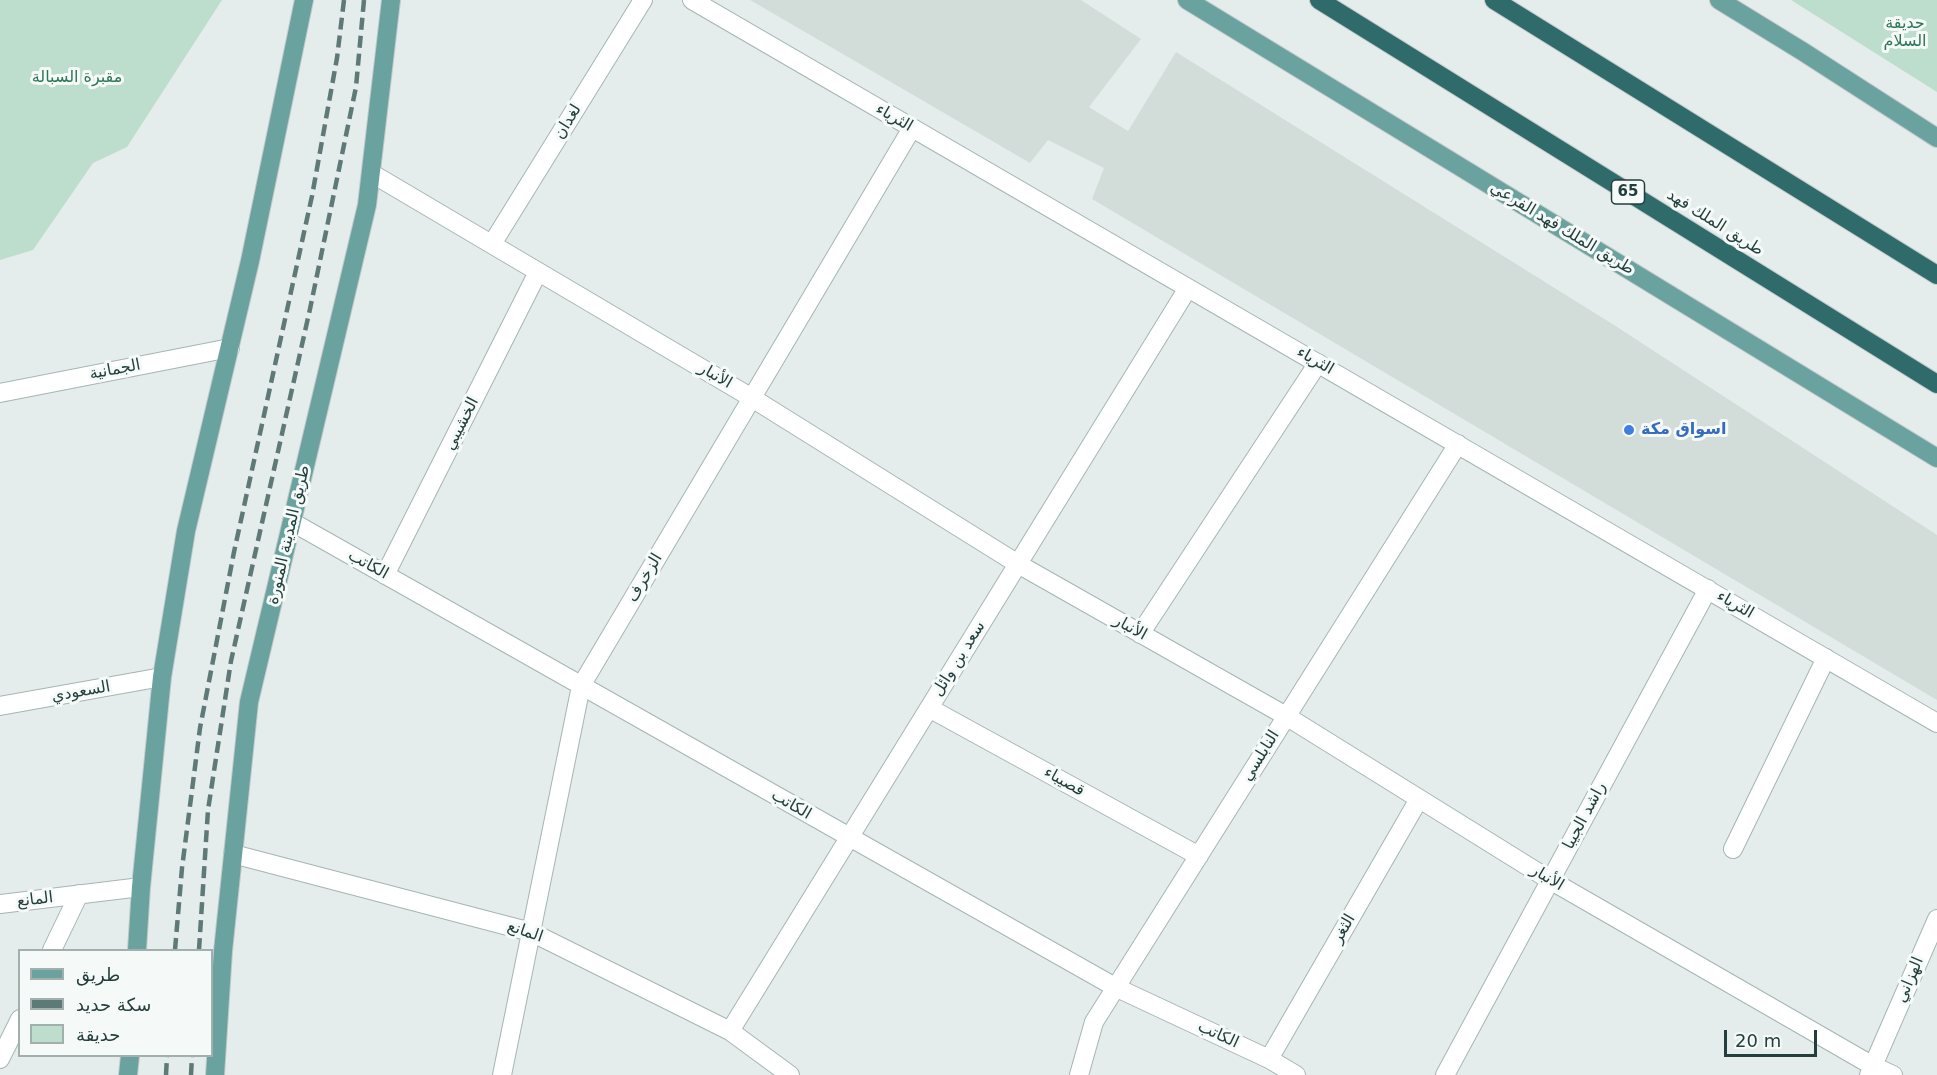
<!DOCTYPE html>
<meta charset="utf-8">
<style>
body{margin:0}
#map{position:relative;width:1937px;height:1075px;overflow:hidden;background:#e4edeb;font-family:"DejaVu Sans","Noto Naskh Arabic",sans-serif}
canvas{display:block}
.legend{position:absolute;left:18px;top:949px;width:195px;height:108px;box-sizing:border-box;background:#f5faf8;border:2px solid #a1afad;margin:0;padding:8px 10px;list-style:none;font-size:18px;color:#233f3d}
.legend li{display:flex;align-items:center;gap:12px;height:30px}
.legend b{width:30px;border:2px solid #a1afad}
.scale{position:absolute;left:1724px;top:1030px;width:93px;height:27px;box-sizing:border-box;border:3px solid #233f3d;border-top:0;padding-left:8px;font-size:18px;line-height:21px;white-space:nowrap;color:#233f3d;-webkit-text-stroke:4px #f5faf8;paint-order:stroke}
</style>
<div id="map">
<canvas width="1937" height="1075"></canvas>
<ul class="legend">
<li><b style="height:8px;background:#69a29f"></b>طريق</li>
<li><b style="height:8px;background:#5e7a78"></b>سكة حديد</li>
<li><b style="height:16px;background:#bddecd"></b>حديقة</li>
</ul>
<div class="scale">20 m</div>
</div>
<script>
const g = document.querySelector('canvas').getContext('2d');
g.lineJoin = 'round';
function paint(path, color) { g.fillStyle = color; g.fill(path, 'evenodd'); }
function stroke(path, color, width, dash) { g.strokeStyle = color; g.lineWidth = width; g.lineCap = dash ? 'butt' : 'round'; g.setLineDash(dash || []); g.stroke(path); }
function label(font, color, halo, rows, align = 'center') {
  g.font = font + ' "DejaVu Sans","Noto Naskh Arabic",sans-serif'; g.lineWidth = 6; g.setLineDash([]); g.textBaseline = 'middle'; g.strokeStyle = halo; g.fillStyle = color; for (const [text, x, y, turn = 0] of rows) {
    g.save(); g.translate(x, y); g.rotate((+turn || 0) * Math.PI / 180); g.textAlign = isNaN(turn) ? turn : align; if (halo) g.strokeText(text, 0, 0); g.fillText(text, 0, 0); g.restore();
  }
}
paint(new Path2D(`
 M750,0H1081L1141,39L1089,107L1128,131L1176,52L1614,325L1937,535V700L1092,199L1104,168L1048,140L1030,163Z`), '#d2ddda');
paint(new Path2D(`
 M0,0H222L127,147L93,163L33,250L0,260Z
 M1791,0H1937V92Z`), '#bddecd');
const minor = new Path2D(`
 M692,0L1937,723
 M371,173L752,398L1018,564L1286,716L1550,880L1873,1066L1893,1075
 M492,244L643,0
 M0,393L230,348
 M292,522L1115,987L1269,1059L1296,1075
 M385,575L538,272
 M1140,634L1318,363
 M0,706L162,677
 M929,708L1199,856
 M1733,849L1826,658
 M233,854L531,932L730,1031L790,1075
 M0,904L141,887
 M52,950L79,894
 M730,1031L1188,288
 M0,1059L20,1019
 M1269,1059L1419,799
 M502,1075L581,686L912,128
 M1079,1075L1094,1022L1458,444
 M1445,1075L1708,589
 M1869,1075L1937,919`);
const major = new Path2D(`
 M1187,0L1937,458
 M1719,0L1802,51L1937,138
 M137,950L141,887L162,677L186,531L250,261L304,0
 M128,1075L130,1056
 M215,1075L223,951L249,702L367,205L391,0`);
const highway = new Path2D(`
 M1319,0L1937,384
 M1494,0L1937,275`);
stroke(minor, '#a6b5b3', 20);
stroke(major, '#c1c9c9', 20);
stroke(highway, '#c1c9c9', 20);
stroke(minor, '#fff', 18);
stroke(major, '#69a29f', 18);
stroke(highway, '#2f6b6b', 18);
stroke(new Path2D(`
 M175,950L182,868L200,728L234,552L312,196L337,58L344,0
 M199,950L208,810L231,661L310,309L356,87L364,0
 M166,1075L167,1056
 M191,1075L192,1056`), '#5e7a78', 4.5, [12, 6]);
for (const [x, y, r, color] of [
 [1629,430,6,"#3f7fe0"]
]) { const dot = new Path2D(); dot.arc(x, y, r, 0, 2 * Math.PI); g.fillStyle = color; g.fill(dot); stroke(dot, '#f5faf8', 2); }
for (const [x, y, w] of [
 [1628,192,33]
]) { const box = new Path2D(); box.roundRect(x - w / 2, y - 12, w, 24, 4.5); g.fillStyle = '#f5faf8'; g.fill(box); stroke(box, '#233f3d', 1.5); }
label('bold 15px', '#233f3d', null, [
 ["65",1628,192]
]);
label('16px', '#2e7658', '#f5faf8', [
 ["حديقة",1905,24],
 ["السلام",1905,42],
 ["مقبرة السبالة",77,78]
]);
label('16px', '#233f3d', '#f5faf8', [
 ["الثرياء",894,118,30],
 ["لغدان",568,122,-58],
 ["طريق الملك فهد",1715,223,32],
 ["طريق الملك فهد الفرعي",1562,229,31],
 ["الثرياء",1315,361,30],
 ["الجمانية",115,370,-11],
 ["الأنبار",715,376,30],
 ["الخشيبي",462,424,-63],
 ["طريق المدينة المنورة",289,535,-77],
 ["الكاتب",368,565,29],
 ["الزخرف",645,578,-59],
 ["الثرياء",1735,605,30],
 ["الأنبار",1130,628,29],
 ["سعد بن وائل",959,659,-58],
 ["السعودي",81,692,-10],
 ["النابلسي",1261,756,-58],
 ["قصيباء",1064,782,29],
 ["الكاتب",791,805,30],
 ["راشد الجيبا",1585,816,-62],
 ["الأنبار",1547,878,31],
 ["المانع",35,900,-7],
 ["الثغر",1344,929,-60],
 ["المانع",525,932,19],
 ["الهزاني",1910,980,-67],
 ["الكاتب",1218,1035,25]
]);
label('bold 16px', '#366cbe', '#f5faf8', [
 ["اسواق مكة",1641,430]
], 'left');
</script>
